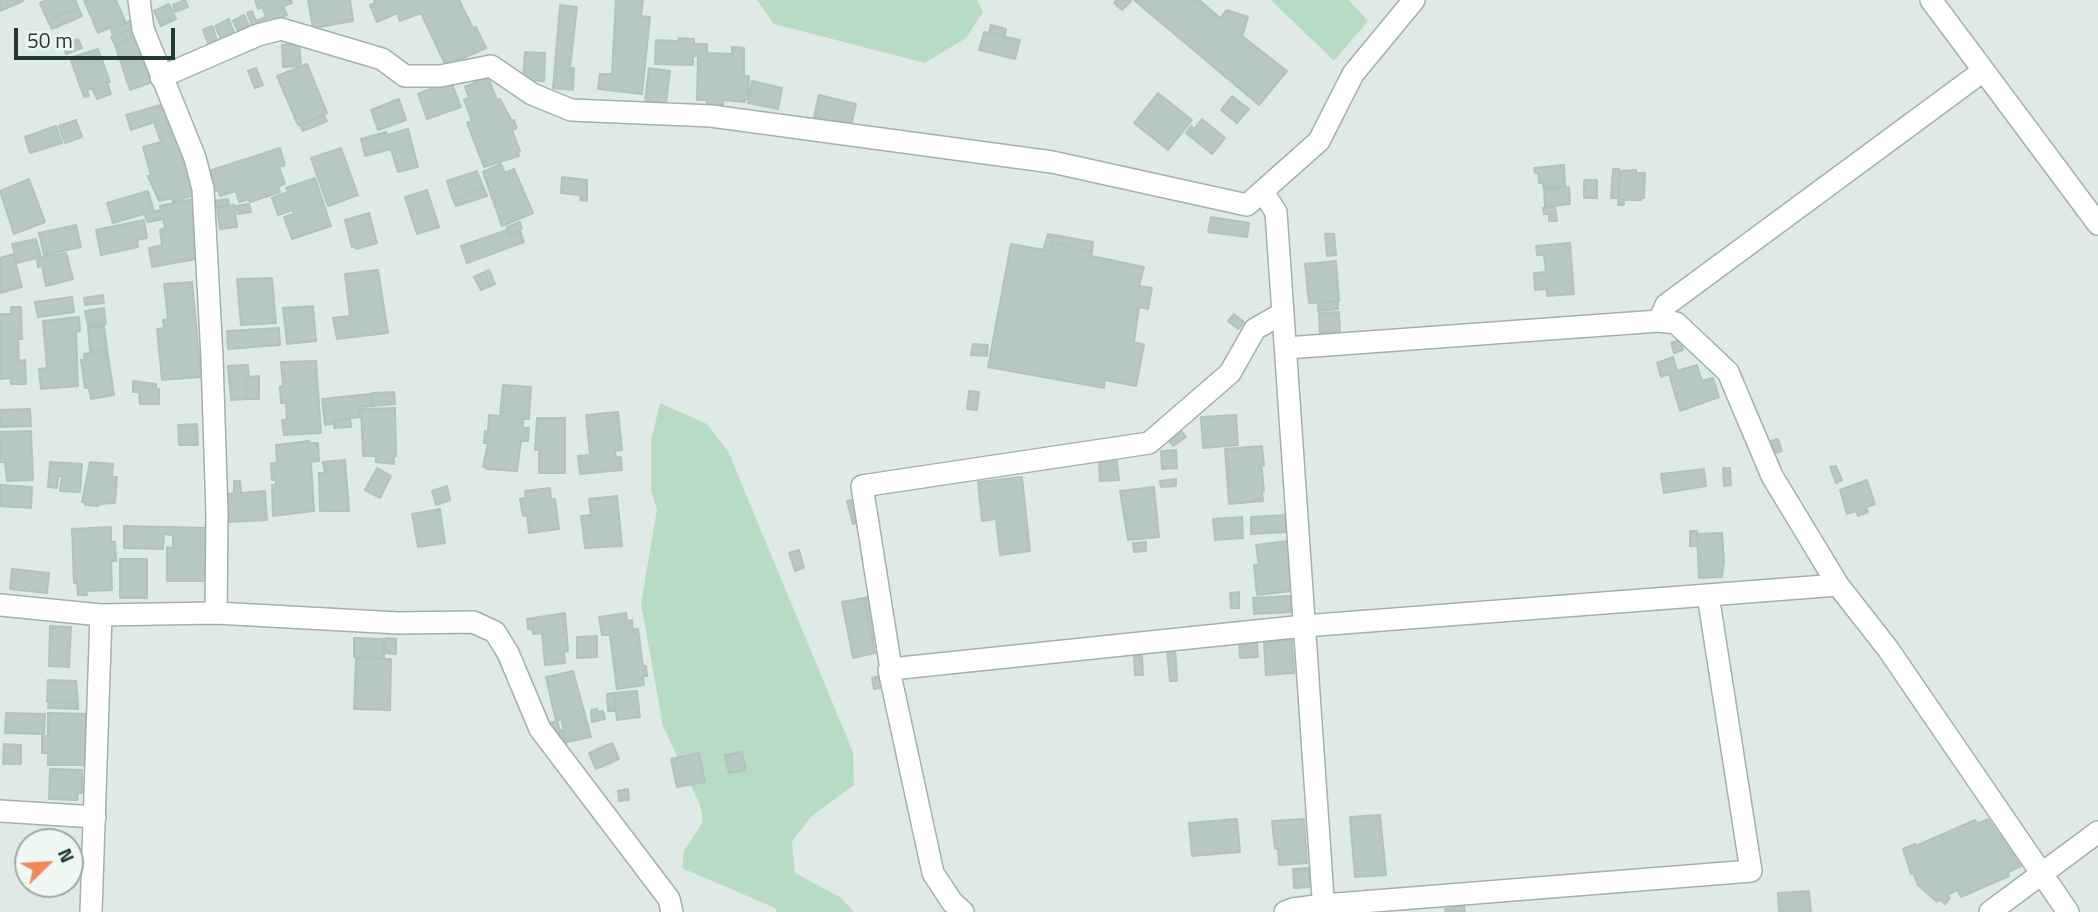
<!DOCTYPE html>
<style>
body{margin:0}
#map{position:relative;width:2098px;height:912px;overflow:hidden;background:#dfeae6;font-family:"Titillium Web",sans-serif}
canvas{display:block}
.north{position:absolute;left:14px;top:828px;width:70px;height:70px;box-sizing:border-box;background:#eff7f3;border:2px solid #9caba7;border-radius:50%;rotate:66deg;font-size:19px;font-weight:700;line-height:28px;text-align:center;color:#203935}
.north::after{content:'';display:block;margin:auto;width:24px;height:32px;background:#f08957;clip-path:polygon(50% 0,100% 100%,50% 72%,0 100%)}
.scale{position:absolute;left:14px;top:28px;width:161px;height:32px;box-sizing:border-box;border:4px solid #203935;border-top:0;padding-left:9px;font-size:21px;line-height:24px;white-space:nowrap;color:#203935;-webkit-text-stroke:5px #eff7f3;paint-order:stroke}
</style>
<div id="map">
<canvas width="2098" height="912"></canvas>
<div class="north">N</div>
<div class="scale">50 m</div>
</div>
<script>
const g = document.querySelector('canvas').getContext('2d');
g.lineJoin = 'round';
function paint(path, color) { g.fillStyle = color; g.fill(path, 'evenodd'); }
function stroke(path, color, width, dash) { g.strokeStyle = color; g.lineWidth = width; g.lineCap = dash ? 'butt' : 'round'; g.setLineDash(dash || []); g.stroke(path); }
paint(new Path2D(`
 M757,0H977L983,12L966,38L925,63L774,24Z
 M1271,0H1349L1368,21L1334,61Z
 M660,403L707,424L728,451L853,752L854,785L812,816L792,841L795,873L840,897L854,912H777L775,908L682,868L684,851L703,822L700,805L663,726L641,604L657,509L651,491V441Z`), '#b8dbc4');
const building = new Path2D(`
 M0,0H22L23,1L0,11Z
 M47,0H75L78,7L48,21L40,3Z
 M84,0H116L125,21L98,33Z
 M185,0L188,7L175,12L173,5Z
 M255,0H291L292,3L283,6L287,15L254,30L247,13L252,11L256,21L266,17L262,7L258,9Z
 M308,0H350L353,21L313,28Z
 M374,0H459L473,28L476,27L486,48L446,66L421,13L400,21L397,13L377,22L370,5L375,3Z
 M616,0H643L641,16L650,17L642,94L598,89L600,74H612Z
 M1117,0H1130L1131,1L1122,10L1114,3Z
 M1134,0H1199L1220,18L1227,10L1248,17L1242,36L1287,71L1259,105Z
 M169,4L176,19L161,26L154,11Z
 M560,5L577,7L570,68H574L573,90L553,88Z
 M78,7L82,16L52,29L48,21Z
 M244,15L249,26L238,31L233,21Z
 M229,19L235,35L222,41L215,26Z
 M130,21L133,28L113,36L111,30Z
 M991,25L1006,29L1005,35L989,32Z
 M212,26L218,42L209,46L203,30Z
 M129,30L133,38L115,45L111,37Z
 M984,32L1020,40L1015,59L979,50Z
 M135,37L152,82L130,90L115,45Z
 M679,38L694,39V44H707V53L732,54V47L744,48V76H749L748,99H745V102L723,100V105L707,104V100H697L698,56H693V65L655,64L656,40L678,41Z
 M78,39L82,48L66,54L63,44Z
 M299,43L301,66L283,67L282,45Z
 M98,49L110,82H107L111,94L97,99L92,88L87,90L89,96L84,97L70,58Z
 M525,52L545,53L544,81L523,80Z
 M307,64L327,113L298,125L277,76Z
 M256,68L263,85L255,88L248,71Z
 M649,68L670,71L666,104L645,101Z
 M488,77L497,100L500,99L512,121L514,120L517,128L512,130L520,151L518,152L519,156L484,167L467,123L472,121L464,100L469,98L465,87Z
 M451,81L461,107L427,119L418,94Z
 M752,81L782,88L778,109L748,103Z
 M1158,93L1192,120L1168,150L1134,123Z
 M819,95L856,104L851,126L814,117Z
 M1232,96L1249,109L1237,123L1221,110Z
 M399,99L406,120L378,130L371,110Z
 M164,104L171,116L194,195L173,202L172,198L159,201L148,176L151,175L143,147L161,142L154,122L131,130L126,115Z
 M324,115L327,121L303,131L300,125Z
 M1202,119L1225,138L1212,154L1186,133L1191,126L1194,129Z
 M76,120L82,137L65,143L59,126Z
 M56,126L62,143L30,153L25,137Z
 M408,129L418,167L398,172L391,149L365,156L361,139L386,132L387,135Z
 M280,148L285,165L279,167L285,184L278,186L280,192L250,202L249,199L239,202L236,191L220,196L218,190L215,191L209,171Z
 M341,148L358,195L328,206L311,158Z
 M501,164L505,173L514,169L533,213L502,226L483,172Z
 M1564,165L1565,186L1543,187V183H1539L1538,173H1535L1534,168Z
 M1613,169H1619L1618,198H1611Z
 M1636,170V173H1645L1644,198H1641V200H1624V205H1618L1620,171Z
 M477,171L484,189L453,200L447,181Z
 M562,177L587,180V201L580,200L581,195L561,193Z
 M315,178L331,226L292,239L284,217L294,214L293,210L278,215L272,198L288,192L286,188Z
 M29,179L45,222L14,234L0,191Z
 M1584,180H1597V198H1584Z
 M1569,187L1570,204L1545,207L1544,189Z
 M484,189L487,196L456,206L453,200Z
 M427,190L439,227L417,234L405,197Z
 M148,191L154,211L113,223L107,203Z
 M194,199L201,239L193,242L196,259L152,267L149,248L162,245L160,230L165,228L163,219L148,222L144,214L161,210L160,206Z
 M228,199L229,205L213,207V201Z
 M249,204L251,212L238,214L236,206Z
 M234,205L237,227L220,229L217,208Z
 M1555,207L1557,221H1549V214H1544L1543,208Z
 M369,213L377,243L356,249L355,246L352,247L345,220Z
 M1211,217L1249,223L1247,237L1208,232Z
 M144,220L147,238L137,240L138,247L101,255L96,230Z
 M520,222L522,229L510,234L507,227Z
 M76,225L81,247L44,255L39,233Z
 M507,230L509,236L520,231L524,242L467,263L461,246Z
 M1048,234L1093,242L1092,251L1052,243L1050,251L1043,250Z
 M1325,234H1334L1336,255L1327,256Z
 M36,239L41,257L17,263L12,244Z
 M1052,243L1092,251L1091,256L1144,267L1139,286L1152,288L1148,309L1139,307L1134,342L1144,345L1136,386L1105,380L1104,388L988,367L1011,244L1050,251Z
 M1570,243L1574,294L1547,296V289L1535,290L1534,273L1546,272L1544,255H1537L1536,246Z
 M66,253L73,279L46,286L42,266L38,267L37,258Z
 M13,254L22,287L0,293V258Z
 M1336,261L1339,301L1309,303L1305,264Z
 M378,270L388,333L337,339L333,318L350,316L345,274Z
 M489,270L495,284L481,290L474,277Z
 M272,278L276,323L241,325L237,279Z
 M192,282L201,377L162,380L157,329L164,328L163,320L168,319L164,284Z
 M103,295L104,303L85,305L84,298Z
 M72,297L74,312L38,317L35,302Z
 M1338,301V309L1318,311V303Z
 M313,306L316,341L287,344L283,308Z
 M11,307H21L22,339H18L19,361L25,360L26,384H11V378L0,379V314H11Z
 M104,308L106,324L88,326L85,311Z
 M1339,312L1340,332L1320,333L1319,313Z
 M1234,314L1244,322L1238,329L1228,321Z
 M79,317L80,331L76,332L78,386L41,389L39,369L47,368L43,321Z
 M104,326L107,349L90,351L88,328Z
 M279,328L280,345L228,349L227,331Z
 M1680,340L1683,350L1674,353L1671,343Z
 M973,344L988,345L987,356L971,355Z
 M107,350L114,395L91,399L89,388H85L81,360L85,359L84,354Z
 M1673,357L1677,371L1697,365L1702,381L1713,378L1719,397L1680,411L1669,374L1661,377L1657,363Z
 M316,361L321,433L284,435L282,420L287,419L286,403H281L280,387L283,385L281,362Z
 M248,365L249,377H246L247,399L231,400L228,366Z
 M259,376V399H247L246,377Z
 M133,381L156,384V388L159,389V404H140L139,392H133Z
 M503,385L531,387L529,419H523V428H529L528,441H521L517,471L486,469L487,467H483L488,443H484L485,431H488L489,415L500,416Z
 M969,391L979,392L977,410L967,409Z
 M394,392L395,404L373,406L372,393Z
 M370,394L372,406L359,407L360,417L335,420L336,423L325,425L322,399Z
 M395,408L396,456H394V464L376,462V456H363L361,409Z
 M30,409L31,426L0,427V410Z
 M618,412L622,450L615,451L616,458L621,457L622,470L580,474L578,456L590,455L586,415Z
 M1236,415L1238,445L1203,448L1201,417Z
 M350,418L351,427L334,428L335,420Z
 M537,418H565V473H539V450H535Z
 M197,424L198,445H179L178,425Z
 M31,431L33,480L7,481L5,462H0V432Z
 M1181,431L1186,437L1173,446L1169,441Z
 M1778,439L1782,451L1773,454L1770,441Z
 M309,441V443H318L319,461L311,462L314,511L273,516L272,485H276V480H272L271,463H277L276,445Z
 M1262,446L1264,466L1260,467L1262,470L1264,491L1262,492L1263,501L1229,504L1225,449Z
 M1176,450L1177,468L1162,469L1161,451Z
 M345,460L349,511H320L319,473H325L323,462Z
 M1117,461L1119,480L1100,481L1099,463Z
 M50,462L82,464L80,492L60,491L62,476H58L57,488L48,487Z
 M90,462L113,464L112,477H117L115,503L99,504L98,506L85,505V502H82Z
 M1836,466L1842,480L1836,483L1830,467Z
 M377,468L391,476L380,498L365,490Z
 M1723,468H1730L1731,485L1724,486Z
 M1704,469L1706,486L1664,493L1661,474Z
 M1022,477L1030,551L1000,555L996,519L982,521L978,482Z
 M1176,479V486L1161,487L1160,481Z
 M1867,480L1875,504L1866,507L1868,512L1858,516L1856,511L1847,514L1840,490Z
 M234,481H240L241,493L265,491L267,520L229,522L228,494L234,493Z
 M0,485L32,487L31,508L0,506Z
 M447,486L450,500L436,505L432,491Z
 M1154,487L1159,537L1128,540L1120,491Z
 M550,488L551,499H555L559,529L529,533L527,515L523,516L520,499L526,498L525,491Z
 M617,496L622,546L585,548L581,516L591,515L589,499Z
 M859,498L865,521L853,524L847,501Z
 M440,509L445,543L418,547L412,514Z
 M1286,515L1287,532L1251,534V517Z
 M1242,517L1243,538L1215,540L1213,519Z
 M124,526L207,528L206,578H204V581H167V547L173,548V535L164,534L163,549L124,548Z
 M111,527V542H115L116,561H111L112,590L86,591L87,595H78L77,583H74L72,529Z
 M1690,531H1697L1698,546H1690Z
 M1722,533L1724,560L1722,577L1699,578L1697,534Z
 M1287,541L1292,591L1257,595L1254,565H1259L1256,545Z
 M1146,542V551L1134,552L1133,543Z
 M799,550L804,568L795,571L789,553Z
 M120,559H147V598H120Z
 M12,569L49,573L47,593L10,589Z
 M1239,592V608H1231L1230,593Z
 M873,596L880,639L872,640L864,598Z
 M1290,596L1291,612L1254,614L1253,598Z
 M864,598L875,653L853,658L842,602Z
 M565,613L568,651L564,652L565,663L545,665L542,633L533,634L532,628L528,629L527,619Z
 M626,613L627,621L632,620L633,630L638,629L643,666H646L647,676H643L644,685L617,689L610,635H602L599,617Z
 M50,626L71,627L69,667L49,666Z
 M597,636V657L577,658V637Z
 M354,638L384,639V658L354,657Z
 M386,638L396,639V654L385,653Z
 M1292,640L1294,673L1266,675L1264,642Z
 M1257,642L1258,657L1240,658L1239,643Z
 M1175,649L1177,681H1170L1167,650Z
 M1134,656H1142L1143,675H1135Z
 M356,658L391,659L390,710L354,709Z
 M573,671L591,737L567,742L561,719L556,721L546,677Z
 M884,675L887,686L874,689L872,678Z
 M48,680L76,681L78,703L47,702Z
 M637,691L640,717L617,720L614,693Z
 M614,693L616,711H608L607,694Z
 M49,702L78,703V709L48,708Z
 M597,709L598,712L603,711L605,719L592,722L591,710Z
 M6,713L45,714L44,734L5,733Z
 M48,713L87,714L86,765H48V753H42V736H48Z
 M557,721L560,731L562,730L566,744L550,723Z
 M612,743L619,759L596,769L589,753Z
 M4,744L21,745V764H3Z
 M742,752L746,770L729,773L725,755Z
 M699,753L705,782L677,787L671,759Z
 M50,769L82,770V793H78L77,800L49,799Z
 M628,789L629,800L619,801L618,791Z
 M1380,815L1386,875L1355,877L1350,817Z
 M1237,819L1240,852L1192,856L1189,823Z
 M1304,819L1307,863L1279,865L1278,849H1275L1272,821Z
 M1988,819L2021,866L2008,872L2009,876L1961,897L1957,890L1947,895L1950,898L1945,904L1939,899L1937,902L1918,885L1913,873L1911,874L1903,849L1915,844L1916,846L1975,820L1977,824Z
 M1309,868L1311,887L1294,888L1293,869Z
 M1809,891L1811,912H1779L1778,893Z
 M1464,906L1465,912H1446L1445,909Z`);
paint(building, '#b7c7c2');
stroke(building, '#b1c3bd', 2);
const minor = new Path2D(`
 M139,0L143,29L195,158L203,189L212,358L217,514L216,613
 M1931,0L2098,224
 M161,77L258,35L281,29L382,59L405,76H440L491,66L532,94L571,110L711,116L1052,162L1247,205L1319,141L1353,74L1414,0
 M1263,192L1276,212L1324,912
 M1659,321L1666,305L1983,71
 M1286,348L1659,321L1676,323L1728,372L1772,476L1838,585L1888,649L2068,912
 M0,605L101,615L216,613L398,623L473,622L495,632L508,653L540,729L669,899L672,912
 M891,669L1304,626L1838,585
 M91,912L101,615
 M963,912L952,902L933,873L889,670L891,669L862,486L1149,443L1230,373L1255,329L1283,313
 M1285,912L1293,909L1324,905L1751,871L1708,595
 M1990,912L2098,832`);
const tertiary = new Path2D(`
 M0,811L95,817`);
stroke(minor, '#a2b1ad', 24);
stroke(tertiary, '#a2b1ad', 24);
stroke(minor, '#fff', 21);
stroke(tertiary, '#fff', 21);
</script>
